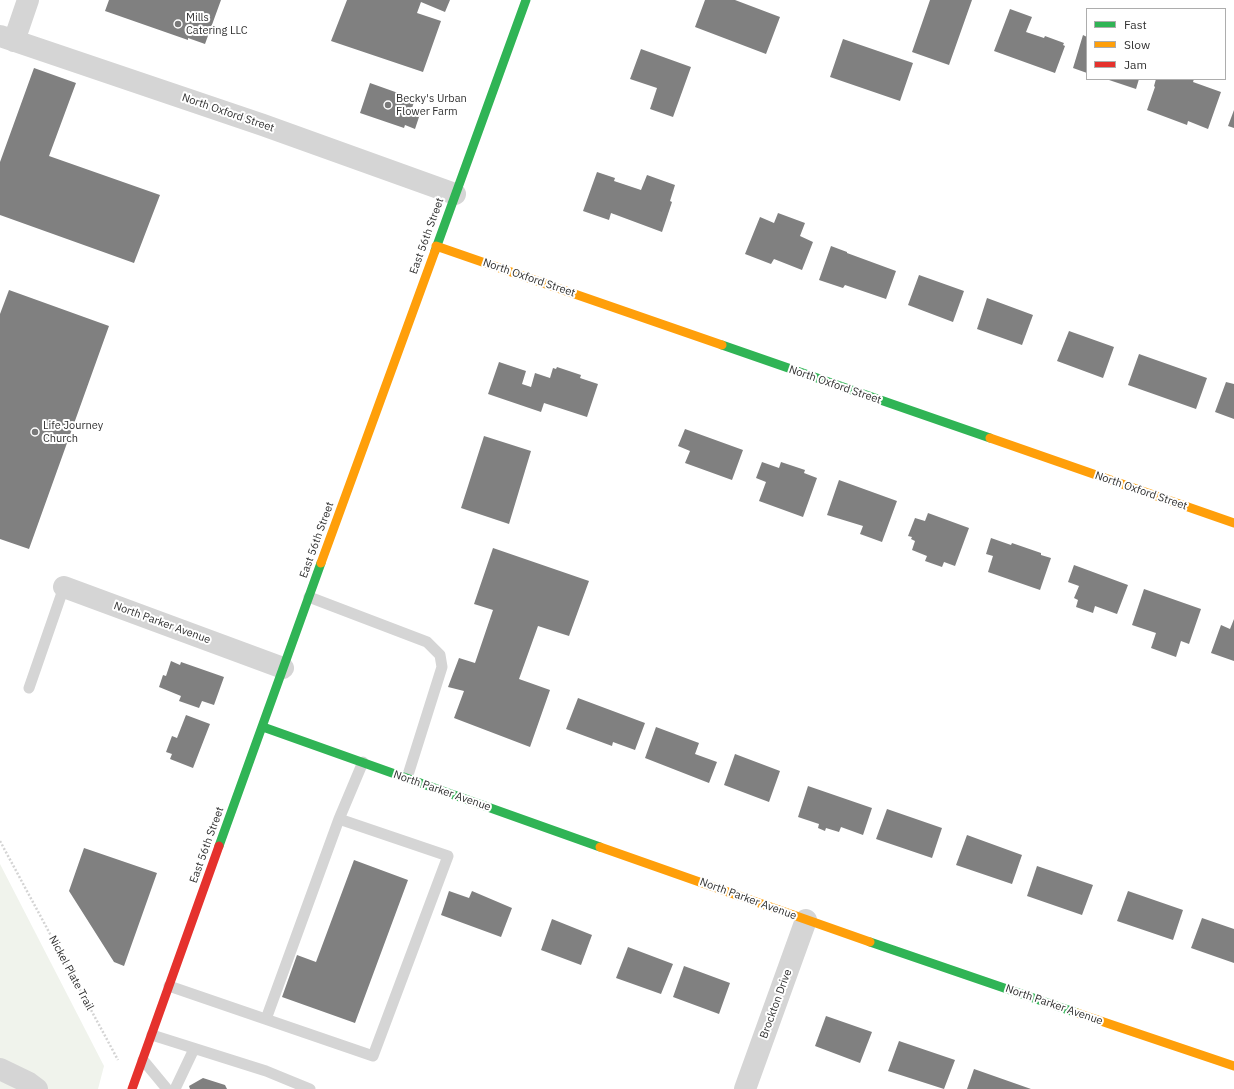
<!DOCTYPE html>
<style>
body{margin:0}
#map{position:relative;width:1234px;height:1089px;overflow:hidden;background:#fff;font-family:"IBM Plex Sans",sans-serif}
canvas{display:block}
.legend{position:absolute;left:1086px;top:8px;width:140px;height:72px;box-sizing:border-box;background:#fff;border:1px solid #adadad;margin:0;padding:5px 7px;list-style:none;font-size:12px;color:#313131}
.legend li{display:flex;align-items:center;gap:8px;height:20px}
.legend b{width:20px;border:1px solid #adadad}
</style>
<div id="map">
<canvas width="1234" height="1089"></canvas>
<ul class="legend">
<li><b style="height:5px;background:#30b455"></b>Fast</li>
<li><b style="height:5px;background:#ff9f0a"></b>Slow</li>
<li><b style="height:5px;background:#e5322d"></b>Jam</li>
</ul>
</div>
<script>
const g = document.querySelector('canvas').getContext('2d');
g.lineJoin = 'round';
function paint(path, color) { g.fillStyle = color; g.fill(path, 'evenodd'); }
function stroke(path, color, width, dash) { g.strokeStyle = color; g.lineWidth = width; g.lineCap = dash ? 'butt' : 'round'; g.setLineDash(dash || []); g.stroke(path); }
function label(font, color, halo, rows, align = 'center') {
  g.font = font + ' "IBM Plex Sans",sans-serif'; g.lineWidth = 4; g.setLineDash([]); g.textBaseline = 'middle'; g.strokeStyle = halo; g.fillStyle = color; for (const [text, x, y, turn = 0] of rows) {
    g.save(); g.translate(x, y); g.rotate((+turn || 0) * Math.PI / 180); g.textAlign = isNaN(turn) ? turn : align; if (halo) g.strokeText(text, 0, 0); g.fillText(text, 0, 0); g.restore();
  }
}
paint(new Path2D(`
 M0,864L104,1066L98,1089H0Z`), '#f0f3ec');
paint(new Path2D(`
 M109,0H221L205,44L188,38V40L105,11Z
 M347,0H450L445,12L421,2L417,13L441,21L423,72L331,41Z
 M705,0H735L780,17L766,54L695,27Z
 M930,0H972L949,65L912,52Z
 M1010,9L1032,17L1026,32L1044,38L1045,36L1064,43L1063,45L1065,46L1055,73L994,51Z
 M1083,35L1087,37V73L1073,68Z
 M843,39L913,63L900,101L830,77Z
 M641,49L691,67L673,117L650,109L657,88L630,79Z
 M34,68L76,83L49,156L160,195L134,263L0,215V162Z
 M1106,79H1139L1136,89Z
 M1156,79H1194L1193,82L1221,92L1208,129L1188,121L1187,125L1147,110L1155,87L1154,86Z
 M370,83L415,99L411,111L420,114L415,129L405,125L404,128L360,113Z
 M1234,110V128L1228,126Z
 M597,172L615,178L614,181L641,190L647,175L675,185L670,201L672,202L662,232L611,213L609,220L583,211Z
 M778,213L805,223L800,236L813,242L802,270L774,259L771,264L745,254L760,217L774,223Z
 M831,246L847,252V253L896,271L886,299L845,285L843,288L819,280Z
 M919,275L964,291L953,322L908,305Z
 M9,290L109,326L29,549L0,539V314Z
 M987,298L1033,315L1022,345L977,329Z
 M1069,331L1114,347L1103,378L1057,361Z
 M1139,354L1207,378L1196,409L1128,385Z
 M499,362L526,371L522,384L531,387L535,373L550,378L553,368L556,369L557,367L581,375L580,378L598,384L587,417L544,403L541,412L488,394Z
 M1226,382L1234,384V419L1215,412Z
 M685,429L743,450L732,480L685,463L690,451L678,446Z
 M484,436L531,451L509,524L461,508Z
 M762,462L779,468L781,462L805,470L804,473L817,478L803,517L759,501L766,482L756,478Z
 M839,480L897,501L882,542L860,534L863,526L827,515Z
 M928,513L969,528L955,566L944,562L942,567L925,561L927,556L912,550L915,541L911,539L912,537L908,536L915,518L925,521Z
 M991,538L1011,545L1012,543L1041,553V555L1051,558L1040,590L988,572L993,556L986,554Z
 M493,548L589,581L569,636L538,626L519,679L550,690L530,747L454,718L464,691L448,687L459,658L475,663L493,610L474,604Z
 M1074,565L1128,585L1117,614L1095,606L1093,613L1076,607L1078,600L1074,598L1079,586L1068,582Z
 M1144,589L1201,609L1189,644L1181,641L1176,657L1151,648L1156,633L1132,625Z
 M1234,619V661L1211,653L1221,625L1230,629Z
 M171,661L180,665L181,662L224,677L214,705L202,701L199,708L179,701L181,696L159,687L163,675L166,676Z
 M578,698L645,723L635,750L613,742L612,746L566,729Z
 M186,715L210,724L193,768L170,759L172,754L166,752L172,736L177,738Z
 M656,727L699,743L695,754L717,762L709,783L645,758Z
 M735,754L780,771L769,802L724,785Z
 M808,786L872,808L863,835L841,827L839,832L826,828L825,831L818,828L819,824L798,817Z
 M887,809L942,828L932,858L876,839Z
 M967,835L1022,855L1012,884L956,865Z
 M84,848L157,873L124,966L114,962L69,891Z
 M354,860L408,880L355,1023L282,997L297,955L316,962Z
 M1037,866L1093,885L1082,915L1027,896Z
 M449,891L469,898L472,891L512,908L501,937L441,915Z
 M1128,891L1183,910L1173,940L1117,921Z
 M1202,918L1234,929V963L1191,948Z
 M552,919L592,935L581,965L541,950Z
 M628,947L673,964L661,994L616,978Z
 M684,966L730,983L719,1014L673,997Z
 M826,1016L872,1032L860,1063L815,1046Z
 M899,1041L955,1060L944,1089L888,1071Z
 M974,1069L1031,1089H967Z
 M203,1078L225,1085L227,1089H190L189,1086Z`), '#808080');
stroke(new Path2D(`
 M0,841L118,1060`), '#d4d4d4', 2.5, [2, 2]);
stroke(new Path2D(`
 M309,597L427,642L440,655L442,667L407,778
 M29,688L64,587
 M339,819L363,762
 M169,986L373,1056L448,856L339,819L266,1019
 M152,1035L266,1071L310,1089
 M143,1060L167,1089
 M175,1089L194,1049`), '#d5d5d5', 11);
stroke(new Path2D(`
 M0,36L263,125L455,194
 M14,41L28,0
 M64,587L283,668
 M0,1069L29,1083L37,1089
 M745,1089L806,920`), '#d5d5d5', 22);
stroke(new Path2D(`
 M435,251L526,0
 M722,345L990,438
 M263,727L600,847
 M219,846L321,563
 M870,942L1077,1013`), '#30b455', 9);
stroke(new Path2D(`
 M436,246L722,345
 M990,438L1234,523
 M321,563L435,251
 M600,847L870,942
 M1077,1013L1234,1066`), '#ff9f0a', 9);
stroke(new Path2D(`
 M132,1089L219,846`), '#e5322d', 9);
for (const [x, y, r, color] of [
 [178,24,4,"#797979"],
 [388,105,4,"#797979"],
 [35,432,4,"#797979"]
]) { const dot = new Path2D(); dot.arc(x, y, r, 0, 2 * Math.PI); g.fillStyle = color; g.fill(dot); stroke(dot, '#fff', 1.5); }
label('11px', '#313131', '#fff', [
 ["Mills",186,18],
 ["Catering LLC",186,31],
 ["Becky's Urban",396,99],
 ["Flower Farm",396,112],
 ["Life Journey",43,426],
 ["Church",43,439]
], 'left');
label('11px', '#313131', '#fff', [
 ["North Oxford Street",228,113,19],
 ["East 56th Street",427,236,-70],
 ["North Oxford Street",529,278,19],
 ["North Oxford Street",835,385,19],
 ["North Oxford Street",1141,491,19],
 ["East 56th Street",317,540,-70],
 ["North Parker Avenue",162,623,20],
 ["North Parker Avenue",442,791,19],
 ["East 56th Street",207,845,-70],
 ["North Parker Avenue",748,899,20],
 ["Nickel Plate Trail",71,973,62],
 ["Brockton Drive",776,1004,-70],
 ["North Parker Avenue",1054,1005,19]
]);
</script>
